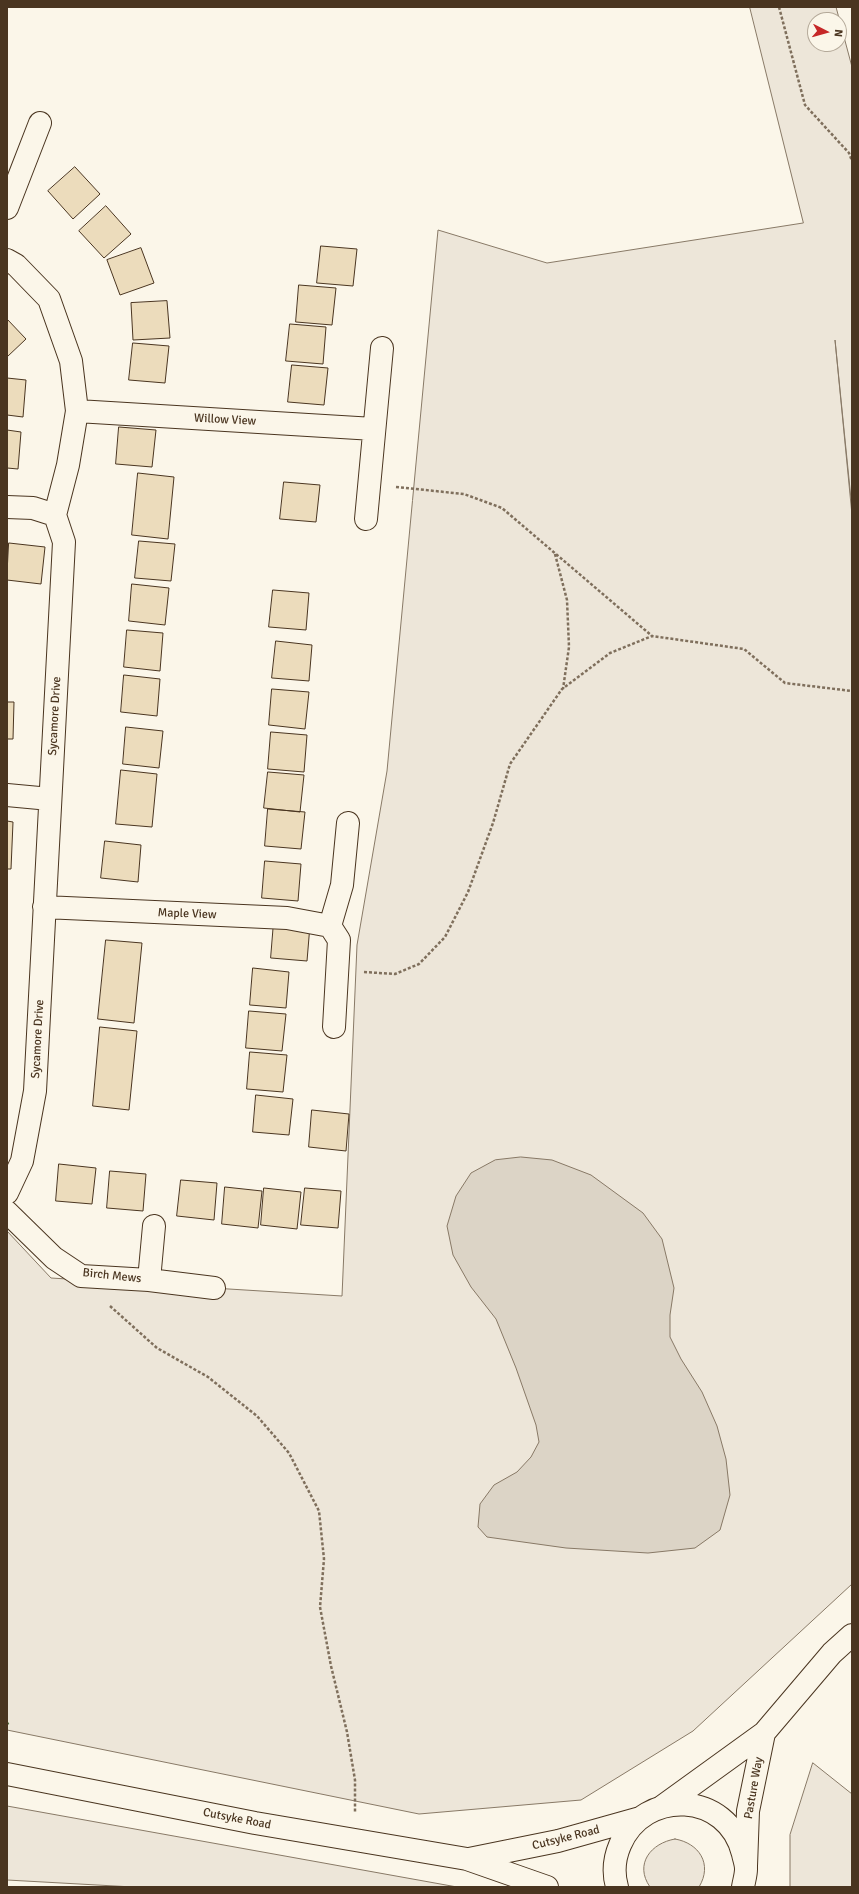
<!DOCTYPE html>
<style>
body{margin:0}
#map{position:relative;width:859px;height:1894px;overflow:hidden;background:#fbf6e9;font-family:Signika,sans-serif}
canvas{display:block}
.frame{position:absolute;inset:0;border:8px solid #4a3520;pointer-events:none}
.north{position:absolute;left:807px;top:12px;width:40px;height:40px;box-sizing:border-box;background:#fbf6e9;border:1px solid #b4a999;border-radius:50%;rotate:96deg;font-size:11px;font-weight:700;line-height:16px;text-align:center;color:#4a3520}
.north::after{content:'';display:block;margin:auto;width:14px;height:18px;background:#c62828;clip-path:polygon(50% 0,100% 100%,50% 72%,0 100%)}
</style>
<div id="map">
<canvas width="859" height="1894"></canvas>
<div class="frame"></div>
<div class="north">N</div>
</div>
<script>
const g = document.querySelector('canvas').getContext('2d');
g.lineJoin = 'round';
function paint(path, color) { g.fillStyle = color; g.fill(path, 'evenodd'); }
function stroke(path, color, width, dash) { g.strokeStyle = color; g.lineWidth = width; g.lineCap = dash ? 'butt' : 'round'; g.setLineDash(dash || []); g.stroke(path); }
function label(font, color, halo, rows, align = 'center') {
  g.font = font + ' Signika,sans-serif'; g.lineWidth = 3; g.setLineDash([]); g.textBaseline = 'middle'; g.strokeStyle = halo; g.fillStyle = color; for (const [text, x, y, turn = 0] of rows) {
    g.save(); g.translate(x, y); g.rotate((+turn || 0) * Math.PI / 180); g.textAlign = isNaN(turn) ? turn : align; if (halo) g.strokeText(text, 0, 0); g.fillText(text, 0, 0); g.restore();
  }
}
const green = new Path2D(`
 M750,7H836L852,67V509L835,340L852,515V1584L693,1731L581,1800L419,1814L7,1730V1231L51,1278L342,1296L357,945L387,771L438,230L547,263L803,223ZM815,20H839V44H815Z
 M813,1763L852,1794V1887H790V1835Z
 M7,1806L457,1887H133L7,1880Z
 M675,1839C699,1843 713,1864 699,1887H650C634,1864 651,1843 675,1839Z`);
paint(green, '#ede6d9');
stroke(green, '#887966', 1);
const water = new Path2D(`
 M521,1157L552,1160L591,1175L643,1213L662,1239L674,1288L670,1315V1337L681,1359L702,1392L717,1426L726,1459L730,1495L720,1530L695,1548L648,1553L566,1548L487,1537L478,1527L480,1504L494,1485L517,1472L531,1457L539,1442L536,1425L516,1368L496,1319L471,1287L453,1255L447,1226L456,1196L471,1173L495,1160Z`);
paint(water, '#dcd4c6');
stroke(water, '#887966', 1);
const building = new Path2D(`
 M75,167L100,194L73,219L48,191Z
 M106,206L131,234L104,258L79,231Z
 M321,246L357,249L353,286L317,283Z
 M141,248L154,283L120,295L107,260Z
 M299,285L336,288L332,325L296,322Z
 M167,301L170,338L133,340L131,303Z
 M7,319L26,339L7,357Z
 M290,324L326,327L323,364L286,361Z
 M133,343L169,346L165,383L129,380Z
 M292,365L328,368L324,405L288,402Z
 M7,378L26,380L23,417L7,415Z
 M119,427L156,430L152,467L116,464Z
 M7,430L21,432L18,469L7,468Z
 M138,473L174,477L168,539L132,535Z
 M284,482L320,485L316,522L280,519Z
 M139,541L175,544L171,581L135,578Z
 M9,543L45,547L41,584L7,580Z
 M132,584L169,588L165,625L129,621Z
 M273,590L309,593L306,630L269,627Z
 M127,630L163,633L160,671L124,667Z
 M276,641L312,645L309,681L272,678Z
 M124,675L160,679L157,716L121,712Z
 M272,689L309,692L305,729L269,725Z
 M7,702H14L13,739H7Z
 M126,727L163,731L159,768L123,764Z
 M271,732L307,735L304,772L268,769Z
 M121,770L157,774L152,827L116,824Z
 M268,772L304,775L300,812L264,808Z
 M268,809L305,812L301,849L265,846Z
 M7,821L13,822L11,869H7Z
 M105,841L141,845L138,882L101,878Z
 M265,861L301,864L298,901L262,898Z
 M274,921L310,925L307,961L271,958Z
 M106,940L142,943L134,1023L98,1019Z
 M253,968L289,972L286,1008L250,1005Z
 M249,1011L286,1014L282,1051L246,1048Z
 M100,1027L137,1031L129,1110L93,1106Z
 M250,1052L287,1055L283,1092L247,1089Z
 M256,1095L293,1099L289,1135L253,1132Z
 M312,1110L349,1114L346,1151L309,1147Z
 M59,1164L96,1168L92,1204L56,1201Z
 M110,1171L146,1174L143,1211L107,1208Z
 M181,1180L217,1183L214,1220L177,1216Z
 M225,1187L262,1191L258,1228L222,1224Z
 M264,1188L301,1192L297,1229L261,1225Z
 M305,1188L341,1191L338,1228L301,1225Z`);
paint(building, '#ecdcbc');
stroke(building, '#4a3520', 1);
const minor = new Path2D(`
 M7,208L40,123
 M7,260L16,265L49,299L71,361L77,411L68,465L55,515L64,542L35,1091L22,1161L7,1193
 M77,411L374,429
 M7,507L33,508L55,515
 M366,519L382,348
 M7,795L50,799
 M44,907L287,918L330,926L339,940L334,1027
 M330,926L342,885L348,823
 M7,1212L54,1258L81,1276L149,1280L214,1288
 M149,1280L154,1226
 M663,1806L764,1733L832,1653L852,1635
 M746,1866L748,1811L764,1733`);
const secondary = new Path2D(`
 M7,1774L255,1823L467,1859L547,1887
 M469,1859L558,1841L640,1818
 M617,1887C613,1873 614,1859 620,1845C644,1788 728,1791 743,1854C744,1859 746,1864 746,1869C746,1875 744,1881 743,1887`);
stroke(minor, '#4a3520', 24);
stroke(secondary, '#4a3520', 24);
stroke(new Path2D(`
 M779,7L805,105L849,153L852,161
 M396,487L464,494L502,508L652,636
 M555,554L567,600L569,647L563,689
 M364,972L395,974L419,964L445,937L468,892L493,823L510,764L562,689L610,653L652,636L744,649L785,683L852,691
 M110,1306L157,1348L208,1377L257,1416L289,1453L319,1511L324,1559L320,1607L331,1666L347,1732L355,1780V1812`), '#7f6f5c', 2.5, [3, 2]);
stroke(minor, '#fbf6e9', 22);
stroke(secondary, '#fbf6e9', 22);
stroke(new Path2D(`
 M7,1723L9,1727`), '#436837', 3, [2, 3]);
label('12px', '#4a3520', '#fbf6e9', [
 ["Willow View",225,420,3],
 ["Sycamore Drive",55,716,-87],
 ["Maple View",187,914,2],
 ["Sycamore Drive",38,1039,-87],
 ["Birch Mews",112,1276,6],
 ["Pasture Way",754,1788,-80],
 ["Cutsyke Road",237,1819,11],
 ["Cutsyke Road",566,1838,-14]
]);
</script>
